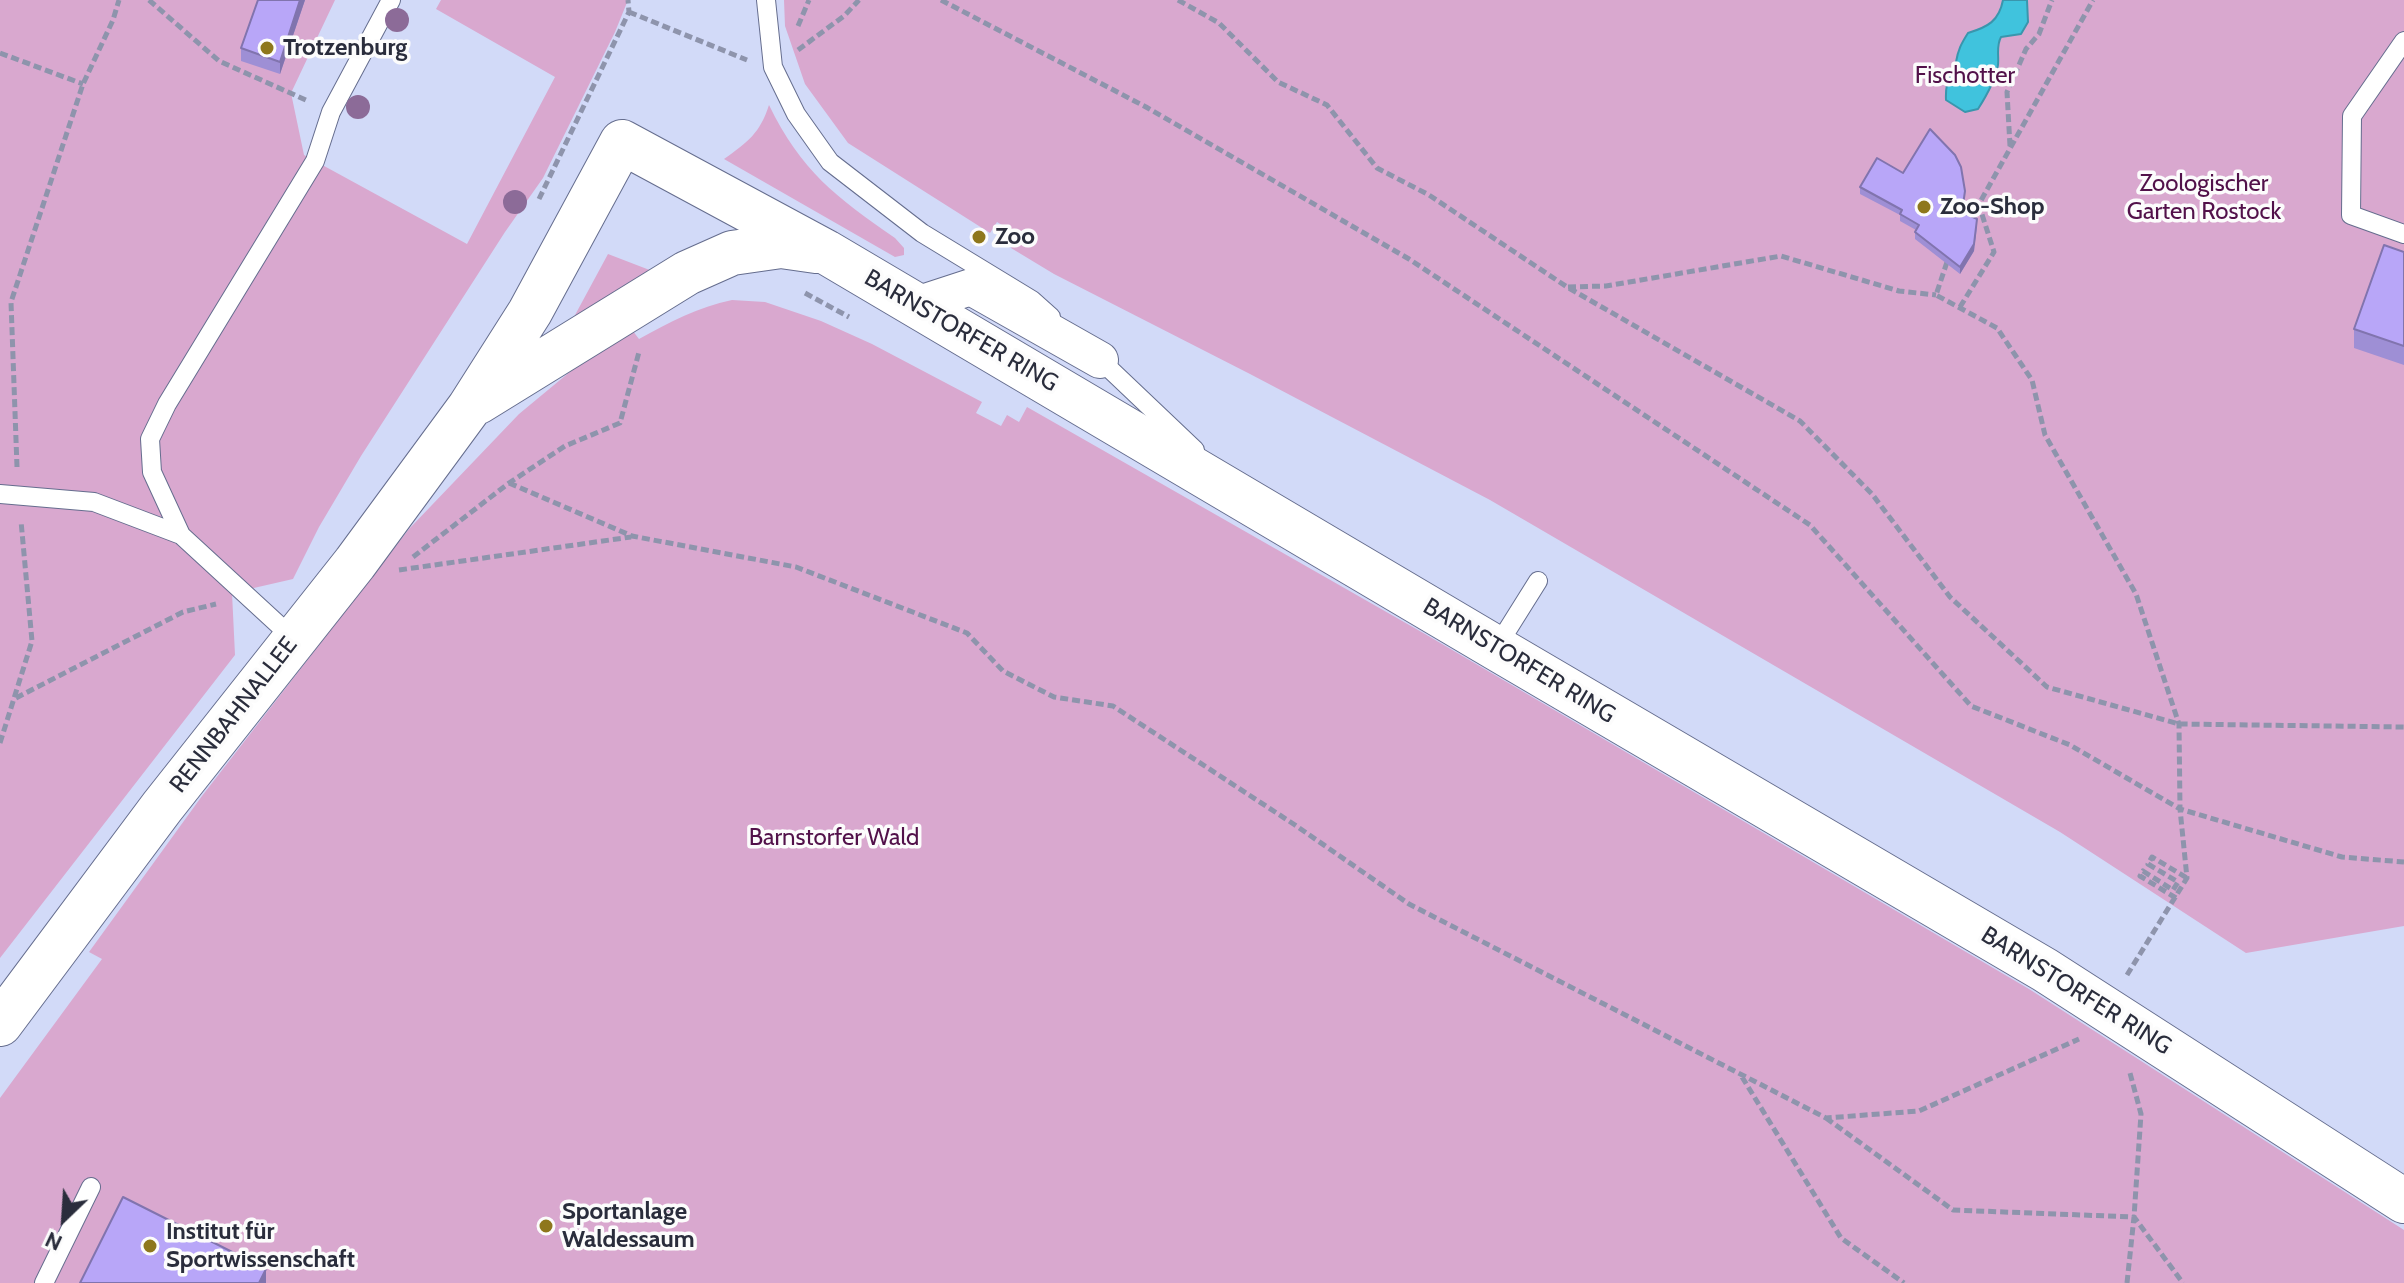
<!DOCTYPE html>
<meta charset="utf-8">
<style>
body{margin:0}
#map{position:relative;width:2404px;height:1283px;overflow:hidden;background:#d2daf8;font-family:Cabin,sans-serif}
canvas{display:block}
.north{position:absolute;left:24px;top:1179px;width:80px;height:80px;-webkit-text-stroke:6px #fcfcfc;paint-order:stroke;rotate:205deg;font-size:22px;font-weight:700;line-height:32px;text-align:center;color:#2a2d3c}
.north::after{content:'';display:block;margin:auto;width:28px;height:36px;background:#2a2d3c;clip-path:polygon(50% 0,100% 100%,50% 72%,0 100%)}
</style>
<div id="map">
<canvas width="2404" height="1283"></canvas>
<div class="north">N</div>
</div>
<script>
const g = document.querySelector('canvas').getContext('2d');
g.lineJoin = 'round';
function paint(path, color) { g.fillStyle = color; g.fill(path, 'evenodd'); }
function stroke(path, color, width, dash) { g.strokeStyle = color; g.lineWidth = width; g.lineCap = dash ? 'butt' : 'round'; g.setLineDash(dash || []); g.stroke(path); }
function label(font, color, halo, rows, align = 'center') {
  g.font = font + ' Cabin,sans-serif'; g.lineWidth = 7; g.setLineDash([]); g.textBaseline = 'middle'; g.strokeStyle = halo; g.fillStyle = color; for (const [text, x, y, turn = 0] of rows) {
    g.save(); g.translate(x, y); g.rotate((+turn || 0) * Math.PI / 180); g.textAlign = isNaN(turn) ? turn : align; if (halo) g.strokeText(text, 0, 0); g.fillText(text, 0, 0); g.restore();
  }
}
paint(new Path2D(`
 M0,0H335L291,93L304,155L467,244L555,77L436,9L441,0H628L615,32L543,178L505,232L361,456L319,527L293,579L232,593L235,655L0,958Z
 M784,0H2404V926L2246,953L2060,832L1490,500L1250,374L1054,274L1011,248L1018,235L997,222L990,233L848,143L805,84L785,26Z
 M769,105C801,171 836,197 895,238L904,248V255L895,257L724,159C748,142 760,133 769,105Z
 M608,254L660,274L561,341Z
 M732,300L765,302L821,321L872,344L982,402L976,413L1001,426L1007,415L1019,422L1027,407L1425,634L2029,989L2404,1230V1283H0V1098L102,959L89,952L202,796L409,529L519,414L583,361L629,326L639,339C670,322 698,307 732,300Z`), '#d9a8cf');
const water = new Path2D(`
 M2003,0H2027L2028,22L2021,34L2001,37C1996,46 1999,55 1998,65C1995,81 1987,95 1978,109L1965,112L1946,100C1945,77 1952,80 1956,62C1958,50 1961,44 1968,33C1988,27 1999,21 2003,0Z`);
paint(water, '#40c3dd');
stroke(water, '#3996ad', 2);
const lane = new Path2D(`
 M766,0L773,67L796,114L830,162L922,233L1032,300L1051,317
 M2404,41L2352,116L2351,215L2404,234
 M1095,355L1195,450
 M0,494L94,502L181,535
 M294,639L181,535L152,472L150,439L167,404L315,161L331,112L391,0
 M1496,648L1538,581
 M44,1283L91,1187`);
const street = new Path2D(`
 M916,305L971,287L1100,360`);
const secondary = new Path2D(`
 M478,402L687,273L732,253L781,246L816,251
 M0,1024L162,807L355,563L469,408L530,312L622,142L826,252L1496,648L2045,970L2404,1201`);
stroke(lane, '#656d8e', 20);
stroke(street, '#656d8e', 38);
stroke(secondary, '#656d8e', 46);
stroke(new Path2D(`
 M149,0L219,61L308,101
 M941,0L1146,107L1409,259L1810,525L1971,706L2070,745L2180,809L2342,857L2404,862
 M1178,0L1219,23L1278,82L1327,105L1377,168L1429,195L1567,287L1800,421L1872,494L1950,597L2047,687L2179,724L2404,727
 M629,12L747,60
 M798,26L809,0
 M798,50L844,16L859,0
 M0,53L83,84
 M2010,146L2007,92L2026,49L2039,34L2052,0
 M539,199L629,12L628,0
 M1968,220L1979,204L2093,0
 M1947,262L1936,295L1997,328L2032,380L2045,435L2136,594L2179,724L2180,809L2187,878L2127,975
 M1568,287L1606,286L1781,256L1899,291L1936,295
 M805,293L849,317
 M1960,307L1994,252L1979,205
 M17,467L11,302L83,84L113,20L119,0
 M509,483L632,536L796,567L967,633L1003,671L1054,697L1113,706L1295,825L1409,904L1826,1118L1919,1111L2079,1039
 M413,557L509,483L565,446L620,423L639,352
 M399,570L631,537
 M16,698L183,612L216,604
 M0,743L32,641L21,521
 M2176,898L2140,876L2143,871L2173,890L2178,882L2148,864L2152,857L2187,878
 M1742,1077L1841,1238L1904,1283
 M1826,1118L1953,1210L2134,1217L2183,1283
 M2127,1283L2134,1217L2141,1114L2130,1073`), '#8e94ac', 5, [8, 4]);
stroke(lane, '#fff', 18);
stroke(street, '#fff', 36);
stroke(secondary, '#fff', 44);
g.fillStyle = '#8c6b98';
for (const [x, y] of [
 [397,20],
 [358,107],
 [515,202]
]) { g.beginPath(); g.arc(x, y, 12, 0, 2 * Math.PI); g.fill(); }
paint(new Path2D(`
 M258,0H305L280,74L241,61V48Z
 M1860,187L1965,197L1963,213L1977,226L1974,251L1960,274L1915,239V232L1916,230L1900,221V215L1860,194Z
 M2404,252V365L2354,348V329Z`), '#9e8fd5');
paint(new Path2D(`
 M300,0H305L280,74V62Z
 M1977,219L1974,251L1960,274V267Z
 M266,1269V1283H259Z`), '#8174ae');
const building = new Path2D(`
 M258,0H300L280,62L241,48Z
 M1930,129L1955,155L1961,167L1965,191L1962,212L1977,219L1974,244L1960,267L1915,232L1919,225L1900,214L1902,210L1860,187L1877,158L1903,173Z
 M2384,245L2404,252V346L2354,329Z
 M123,1197L266,1269L259,1283H80Z`);
paint(building, '#b8a6f8');
stroke(building, '#8174ae', 2);
for (const [x, y, r, color] of [
 [267,48,8,"#8e771c"],
 [1924,207,8,"#8e771c"],
 [979,237,8,"#8e771c"],
 [546,1226,8,"#8e771c"],
 [150,1246,8,"#8e771c"]
]) { const dot = new Path2D(); dot.arc(x, y, r, 0, 2 * Math.PI); g.fillStyle = color; g.fill(dot); stroke(dot, '#fcfcfc', 3); }
label('bold 24px', '#2a2d3c', '#fcfcfc', [
 ["Trotzenburg",283,48],
 ["Zoo-Shop",1940,207],
 ["Zoo",995,237],
 ["Sportanlage",562,1212],
 ["Waldessaum",562,1240],
 ["Institut für",166,1232],
 ["Sportwissenschaft",166,1260]
], 'left');
label('24px', '#52114a', '#fcfcfc', [
 ["Fischotter",1965,76],
 ["Zoologischer",2204,184],
 ["Garten Rostock",2204,212],
 ["Barnstorfer Wald",834,838]
]);
label('24px', '#2a2d3c', '#fcfcfc', [
 ["BARNSTORFER RING",961,331,30],
 ["BARNSTORFER RING",1519,661,31],
 ["RENNBAHNALLEE",234,715,-52],
 ["BARNSTORFER RING",2076,991,32]
]);
</script>
